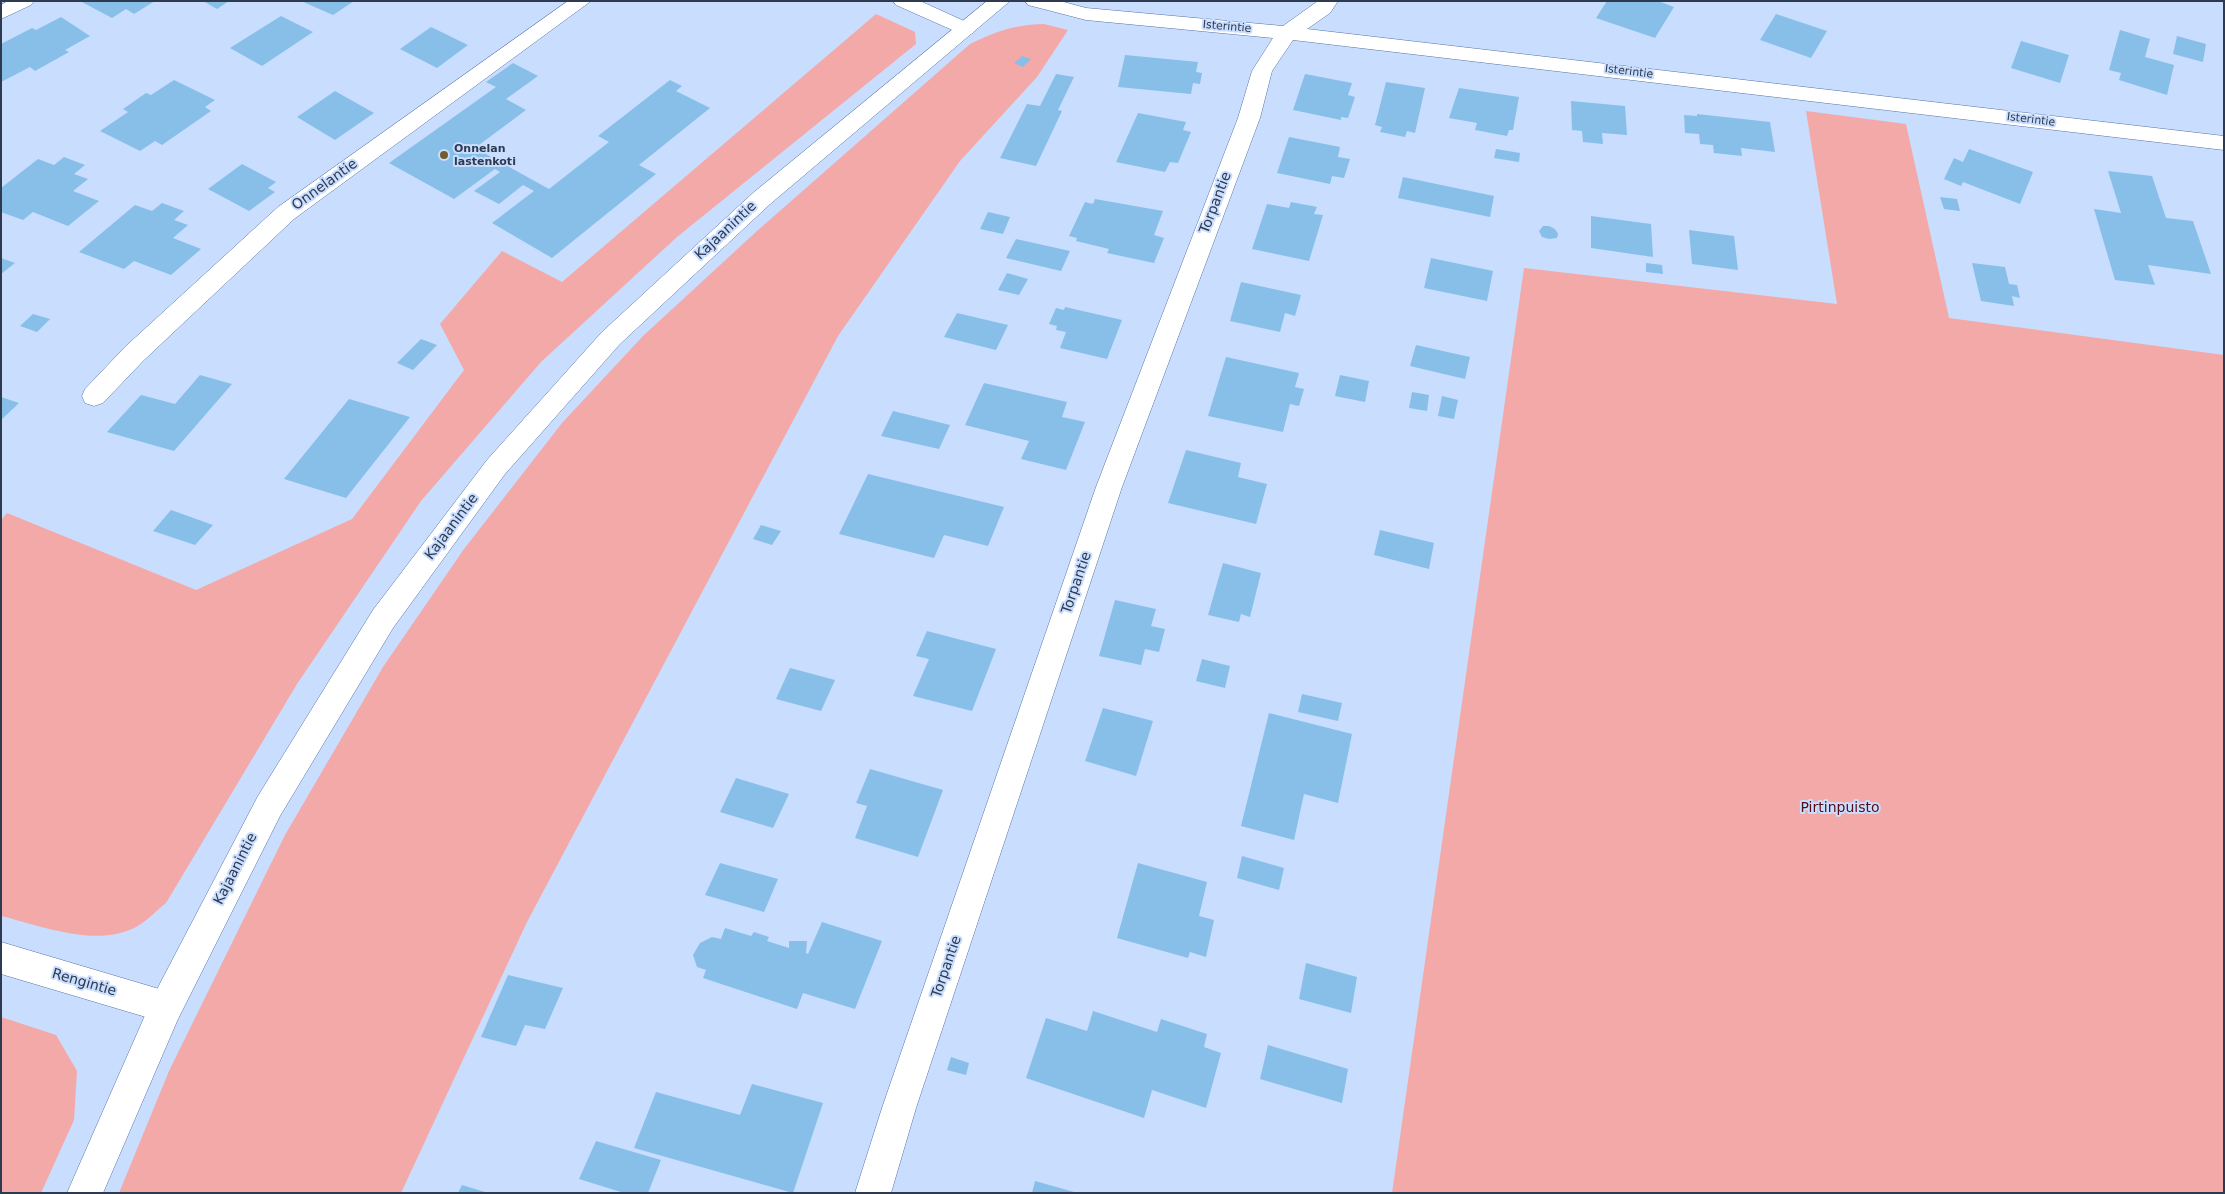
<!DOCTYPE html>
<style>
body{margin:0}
#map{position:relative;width:2225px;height:1194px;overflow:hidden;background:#c9ddfe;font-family:"DejaVu Sans",sans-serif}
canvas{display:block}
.frame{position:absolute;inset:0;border:2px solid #2d3a50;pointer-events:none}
</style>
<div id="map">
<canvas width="2225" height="1194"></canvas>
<div class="frame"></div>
</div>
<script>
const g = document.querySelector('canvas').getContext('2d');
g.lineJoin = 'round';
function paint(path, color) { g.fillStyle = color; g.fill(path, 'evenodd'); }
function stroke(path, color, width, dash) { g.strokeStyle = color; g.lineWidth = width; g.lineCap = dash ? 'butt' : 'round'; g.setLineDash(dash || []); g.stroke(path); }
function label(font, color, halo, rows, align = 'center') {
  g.font = font + ' "DejaVu Sans",sans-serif'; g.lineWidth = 4; g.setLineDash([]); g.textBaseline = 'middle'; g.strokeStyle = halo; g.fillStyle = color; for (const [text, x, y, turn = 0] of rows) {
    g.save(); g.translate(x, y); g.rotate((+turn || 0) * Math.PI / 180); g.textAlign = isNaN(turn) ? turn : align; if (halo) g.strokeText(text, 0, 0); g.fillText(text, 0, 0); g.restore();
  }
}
paint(new Path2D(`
 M876,14L915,32L916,44L677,237L541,362L421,501L297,684L166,903C157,910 147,921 136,927C96,948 42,926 1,916V520L7,513L196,590L352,519L464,370L440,324L502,251L562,282Z
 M1044,24L1068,30L1037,77L960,161L838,336L527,922L401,1193H119L169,1071L285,835L383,667L464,549L562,423L643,336L757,231L970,44C997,31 1014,25 1044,24Z
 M1806,111L1906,124L1949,318L2224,355V1193H1392L1524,268L1837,304Z
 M1,1017L56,1035L77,1071L74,1120L41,1193H1Z`), '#f3a9a7');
paint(new Path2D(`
 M80,1H155L134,14L126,9L112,18Z
 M203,1H229L217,9Z
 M301,1H354L333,15Z
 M1607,1H1658L1674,7L1655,38L1596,18Z
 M1776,14L1827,31L1811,58L1760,40Z
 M281,16L313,32L262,66L230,48Z
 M61,17L90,36L65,50L69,52L35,71L30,67L1,82V44L32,28L36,30Z
 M431,27L468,45L437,68L400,49Z
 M2120,30L2150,39L2145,57L2174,65L2167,95L2119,80L2121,73L2109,70Z
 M2177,36L2206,44L2203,62L2173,54Z
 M2021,41L2069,55L2060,83L2011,68Z
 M1125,55L1198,62L1196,72L1202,73L1200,84L1193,83L1191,94L1118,87Z
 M1022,56L1031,59L1023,67L1014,63Z
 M513,63L538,76L506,99L526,110L475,148L549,189L609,142L598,136L670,80L682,86L676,91L710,108L639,165L656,174L552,258L492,223L534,191L523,185L499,204L474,191L500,172L495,169L454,199L389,163L496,87L486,82Z
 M1056,74L1074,77L1058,110L1062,111L1036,166L1000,158L1027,104L1040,106Z
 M1305,74L1352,83L1348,95L1355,97L1348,118L1341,117V120L1293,110Z
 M174,80L215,100L205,107L211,111L162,145L155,141L140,151L100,131L128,112L123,109L146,93L151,95Z
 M1386,82L1425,88L1415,133L1407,131L1405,137L1380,132L1382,127L1375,125Z
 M1459,88L1519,97L1513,130H1509L1507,136L1475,130L1477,123L1449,118Z
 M335,91L374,113L335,140L297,117Z
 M1571,101L1625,106L1627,135L1602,133L1603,144L1583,142L1582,131L1572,130Z
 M1138,113L1186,122L1183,130L1191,132L1178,163L1170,162L1165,172L1116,162Z
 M1697,114L1770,122L1775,152L1741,148L1742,156L1714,153L1713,145L1700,144L1699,134L1685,133L1684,115L1697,116Z
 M1289,137L1340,147L1338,157L1350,159L1344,178L1332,176L1330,184L1277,173Z
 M1496,149L1520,153L1519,162L1494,158Z
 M1969,149L2033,172L2020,204L1963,182L1961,186L1944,179L1954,158L1963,162Z
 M64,157L85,165L74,174L88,179L73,191L99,201L68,226L33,212L23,220L1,212V188L38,159L54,165Z
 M242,164L276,182L268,188L275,192L249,211L208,189Z
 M2108,171L2152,176L2166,218L2193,221L2211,274L2148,265L2155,285L2115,280L2094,209L2121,213Z
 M1403,177L1494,196L1490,217L1398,198Z
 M1940,197L1957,199L1960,211L1944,209Z
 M1095,199L1163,211L1154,235L1164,238L1154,263L1107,253L1109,249L1076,241L1077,238L1069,236L1085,202L1093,204Z
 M1291,202L1317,207L1314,214L1323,215L1309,261L1252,249L1267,204L1289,208Z
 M162,203L184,211L174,220L188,225L173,238L201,249L171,275L134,261L124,269L79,252L135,205L152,211Z
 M988,212L1010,217L1003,234L980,229Z
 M1591,216L1651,224L1653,257L1591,248Z
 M1543,226H1549L1555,229L1558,234L1557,238L1549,239L1542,237L1539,231Z
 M1689,230L1734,236L1738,270L1692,264Z
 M1016,239L1070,251L1061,271L1006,258Z
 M1,258L15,263L1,274Z
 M1431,258L1493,271L1487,301L1424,288Z
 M1646,263L1662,265L1663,274L1646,272Z
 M1972,263L2005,267L2009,284L2017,285L2020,298L2012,296L2014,306L1981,301Z
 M1007,273L1028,279L1019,295L998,290Z
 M1241,282L1301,295L1295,316L1285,313L1280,332L1230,321Z
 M1065,307L1122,320L1107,359L1060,348L1066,332L1056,330L1057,326L1049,324L1056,308L1064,310Z
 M957,313L1008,325L996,350L944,337Z
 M33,314L50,319L37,332L20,326Z
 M421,339L437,345L413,370L397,363Z
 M1416,345L1470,357L1465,379L1410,366Z
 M1226,357L1299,373L1295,387L1304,389L1299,406L1290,404L1283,432L1208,416Z
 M200,375L232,384L174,451L107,432L141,395L175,404Z
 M1340,375L1369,381L1365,402L1335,396Z
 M984,383L1067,402L1062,417L1085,422L1066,470L1021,459L1029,441L965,425Z
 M1412,392L1429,395L1427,411L1409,408Z
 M1442,396L1458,400L1454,419L1438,416Z
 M1,397L19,403L1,420Z
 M349,399L410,417L346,498L284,479Z
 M893,411L950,425L939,449L881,436Z
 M1186,450L1241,463L1238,477L1267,484L1256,524L1168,503Z
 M868,474L1004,507L988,546L944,535L934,558L839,534Z
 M171,510L213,525L195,545L153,531Z
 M761,525L781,531L772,545L753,539Z
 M1380,530L1434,543L1429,569L1374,555Z
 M1223,563L1261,573L1250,617L1241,614L1239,622L1208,615Z
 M1115,600L1156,609L1151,626L1165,629L1159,652L1145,649L1141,665L1099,656Z
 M927,631L996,649L972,711L913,696L929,659L916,656Z
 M1202,659L1230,666L1225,688L1196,681Z
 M790,668L835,680L821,711L776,699Z
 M1302,694L1342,703L1338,721L1298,712Z
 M1103,708L1153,721L1136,776L1085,761Z
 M1269,713L1352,734L1338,803L1304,794L1294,840L1241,826Z
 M870,769L943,790L918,857L855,838L867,806L856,803Z
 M736,778L789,794L773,828L720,812Z
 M1242,856L1284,868L1279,890L1237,878Z
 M720,863L778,879L764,912L705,895Z
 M1138,863L1207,882L1199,916L1214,920L1206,957L1190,952L1188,958L1117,938Z
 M822,922L882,941L855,1009L803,993L797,1009L703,978L706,970L697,967L693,955L700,943L712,937L721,939L725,928L751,936L754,932L769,937L767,941L789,948V941H807L806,953L808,954Z
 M1306,963L1357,977L1351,1013L1299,999Z
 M508,975L563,988L545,1029L525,1025L516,1046L481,1037Z
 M1093,1011L1157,1032L1161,1019L1207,1034L1204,1047L1221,1053L1206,1108L1152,1090L1144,1118L1026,1078L1046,1018L1087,1031Z
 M1268,1045L1348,1069L1342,1103L1260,1079Z
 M951,1057L969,1063L966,1075L947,1070Z
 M752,1084L823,1103L793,1193L634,1148L656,1092L740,1115Z
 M596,1141L661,1160L648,1193H624L579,1179Z
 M1035,1181L1074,1192L1073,1193H1032Z
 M462,1185L485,1192L484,1193H458Z`), '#87bfe9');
const minor = new Path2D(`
 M8,1H34L31,5L1,19V5Z
 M568,1H591L294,219L143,361L103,403L94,406L85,403L82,396L85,389L125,347L278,207Z
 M893,1H920L973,25L976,29L973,33L966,35L959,33L896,5Z
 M1025,1H1060L1086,8L1283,26L1318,1H1338L1330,13L1307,29L2224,136V150L1293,40L1272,71L1260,118L1122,487L916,1108L891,1193H855L882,1108L1096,487L1238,118L1252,71L1273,38L1086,20L1028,5Z
 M1,942L166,991L178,995L182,1007L178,1019L166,1023L1,974Z`);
const secondary = new Path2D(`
 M987,1H1010L769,205L620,344L505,474L393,628L280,816L178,1019L103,1193H67L154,995L258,796L373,610L487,460L602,332L753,193Z`);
stroke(minor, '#5773a4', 1);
stroke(secondary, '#5773a4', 1);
paint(minor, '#fff');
paint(secondary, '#fff');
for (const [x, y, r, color] of [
 [444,155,5,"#755c2d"]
]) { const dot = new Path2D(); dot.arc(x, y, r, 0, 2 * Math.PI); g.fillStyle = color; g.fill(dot); stroke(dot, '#c9ddfe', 2); }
label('11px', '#2d3a50', '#c9ddfe', [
 ["Isterintie",1227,27,5],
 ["Isterintie",1629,72,7],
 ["Isterintie",2031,120,7]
]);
label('bold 11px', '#2d3a50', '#c9ddfe', [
 ["Onnelan",454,149],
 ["lastenkoti",454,162]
], 'left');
label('14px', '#2d3a50', '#c9ddfe', [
 ["Onnelantie",325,185,-36],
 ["Torpantie",1216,203,-69],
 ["Kajaanintie",726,231,-43],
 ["Kajaanintie",452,527,-53],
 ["Torpantie",1077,583,-71],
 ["Kajaanintie",236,869,-63],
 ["Torpantie",947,967,-71],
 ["Rengintie",84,983,16]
]);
label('14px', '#580c15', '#c9ddfe', [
 ["Pirtinpuisto",1840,808]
]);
</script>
